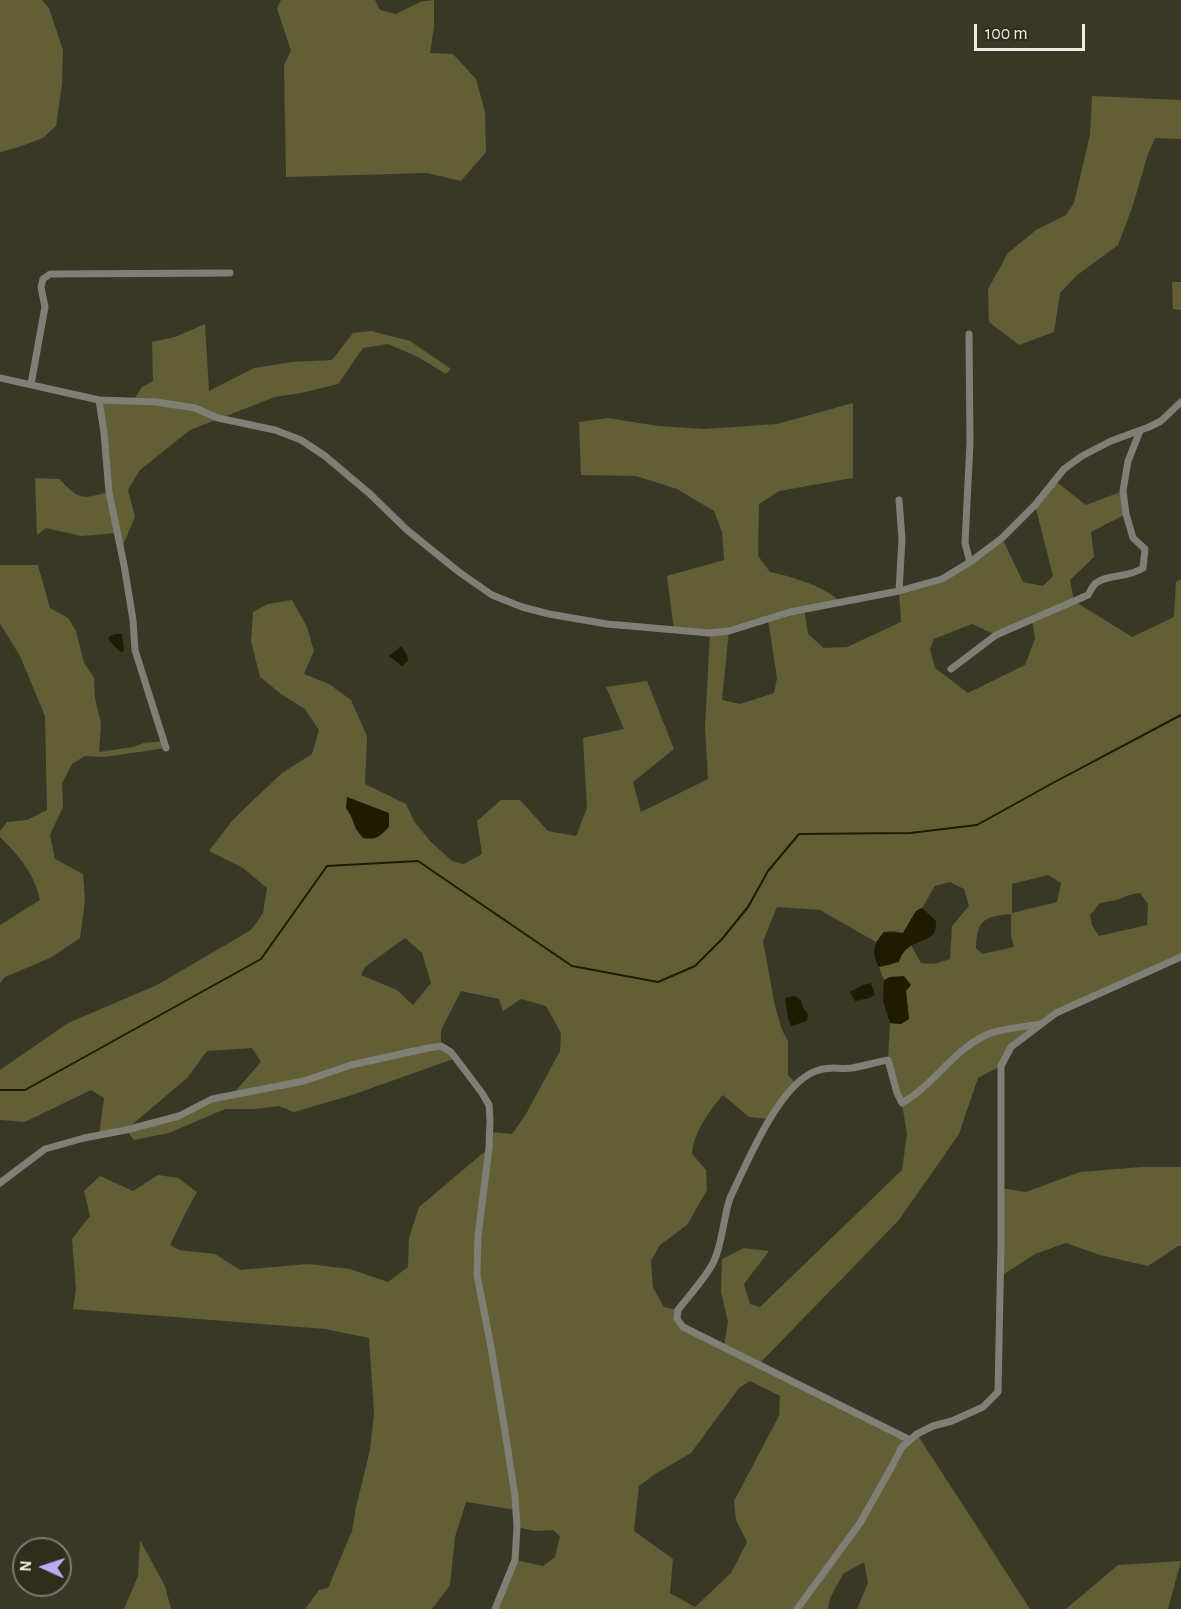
<!DOCTYPE html>
<style>
body{margin:0}
#map{position:relative;width:1181px;height:1609px;overflow:hidden;background:#393827;font-family:"Alegreya Sans",sans-serif}
canvas{display:block}
.north{position:absolute;left:12px;top:1537px;width:60px;height:60px;box-sizing:border-box;background:#2f2e1d;border:2px solid #7b7a6b;border-radius:50%;rotate:273deg;font-size:16px;font-weight:700;line-height:24px;text-align:center;color:#ecebe0}
.north::after{content:'';display:block;margin:auto;width:21px;height:27px;background:#bea9f5;clip-path:polygon(50% 0,100% 100%,50% 72%,0 100%)}
.scale{position:absolute;left:974px;top:24px;width:111px;height:27px;box-sizing:border-box;border:3px solid #ecebe0;border-top:0;padding-left:8px;font-size:18px;line-height:21px;white-space:nowrap;color:#ecebe0;-webkit-text-stroke:4px #2f2e1d;paint-order:stroke}
</style>
<div id="map">
<canvas width="1181" height="1609"></canvas>
<div class="north">N</div>
<div class="scale">100 m</div>
</div>
<script>
const g = document.querySelector('canvas').getContext('2d');
g.lineJoin = 'round';
function paint(path, color) { g.fillStyle = color; g.fill(path, 'evenodd'); }
function stroke(path, color, width, dash) { g.strokeStyle = color; g.lineWidth = width; g.lineCap = dash ? 'butt' : 'round'; g.setLineDash(dash || []); g.stroke(path); }
paint(new Path2D(`
 M0,0H42L49,8L63,50L62,84L56,126L43,138L16,148L0,152Z
 M281,0H375L380,10L396,14L420,2L434,0V27L430,53L453,54L476,79L485,112L486,152L461,181L427,173L286,177L284,65L291,51L277,8Z
 M1092,96L1181,100V139L1155,138L1148,154L1132,208L1118,245L1076,276L1060,293L1054,332L1019,345L989,322L988,289L1008,253L1036,230L1066,215L1074,203L1090,135Z
 M1172,282H1181V310L1173,309Z
 M205,324L209,391L254,368L292,362L332,360L353,333L371,331L410,341L451,369L446,374L418,357L388,344L363,348L338,384L301,393L275,397L190,430L140,470L128,490L135,517L121,550L117,533L81,536L46,528L37,535L35,478L59,479C81,501 80,499 109,492L99,400L133,401L142,387L153,381L152,342L175,337Z
 M853,403V478L779,491L759,504L758,556L770,572C797,578 821,585 841,602L804,609L808,634L824,648L847,647L901,622L899,591L942,579L1002,538L1023,582L1043,586L1053,576L1035,505L1054,480L1086,505L1123,491L1126,514L1091,532L1094,557L1070,580L1074,601L1132,637L1174,617L1176,582L1181,579V957L1056,1013L1011,1047L1001,1066L978,1078L959,1134L899,1220L759,1364L910,1439L917,1434L1030,1609H857L868,1583L864,1562L843,1574L830,1598L828,1609H495L515,1560L543,1566L555,1557L560,1536L553,1530L535,1531L517,1527L516,1510L466,1502L455,1537L450,1585L432,1609H305L319,1590L328,1588L352,1531L356,1507L370,1450L374,1413L369,1338L325,1329L73,1309L76,1289L72,1239L90,1216L84,1191L100,1176L133,1191L158,1175L178,1178L197,1192L186,1212L170,1245L179,1250L215,1254L240,1270L308,1264L350,1269L388,1282L408,1267L409,1238L419,1207L489,1148L490,1132L512,1134L526,1114L560,1051L561,1033L546,1006L521,999L503,1011L499,999L461,991L441,1030V1046L456,1058L352,1095L294,1112L279,1106L255,1109H225L169,1133L134,1140L126,1130L99,1135L104,1098L91,1090L25,1122L0,1120V1070L68,1023L157,985L251,930L263,913L267,888L243,868L209,851L231,822L247,806L282,773L312,754L319,730L305,709L281,694L260,677L251,641L253,612L268,604L292,600L307,627L314,651L304,674L329,684L351,700L367,736L365,784L406,804L414,821L430,841L452,861L464,864L482,854L477,821L501,800H520L548,831L576,836L587,808L583,738L624,729L606,687L647,681L674,749L633,782L641,812L708,779L705,727L710,633L674,630L667,576L724,560L722,532L714,511L677,489L636,476L581,475L579,422L608,418L658,426L704,429L777,424ZM768,619L777,678L774,693L740,704L722,700L729,631ZM1032,619L1035,639L1025,665L968,693L935,668L930,649L934,639L972,624L996,635ZM1048,875L1061,883L1057,902L1012,913V884ZM950,882L964,889L969,906L952,926L950,959L934,964L921,963L911,945L890,965L879,967L884,980L890,977L906,991L909,1019L901,1024L890,1023L888,1060L902,1104L907,1134L902,1170L760,1307L750,1304L744,1284L769,1251L744,1248L722,1259L721,1292L728,1322L724,1347L683,1327L678,1310L664,1307L653,1288L651,1261L660,1245L687,1225L707,1190L706,1170L692,1154C693,1133 710,1110 723,1095L749,1117L769,1119L796,1084L788,1075V1041L782,1030L775,1006L763,941L777,907L820,910L876,942L884,932L894,931L903,933L916,911L922,908L935,886ZM1140,893L1148,904L1147,925L1099,936L1092,925L1090,915L1100,903L1117,900L1129,895ZM1011,914V936L1014,947L982,954L976,948C977,918 985,917 1011,914ZM405,938L422,953L431,983L413,1005L397,990L361,975L365,967ZM252,1048L261,1062L232,1095L179,1116L127,1129L187,1078L207,1051ZM750,1381L780,1396L779,1416L734,1501L736,1520L747,1542L731,1573L695,1607L670,1593L673,1559L634,1531L639,1486L655,1474L691,1453L739,1388Z
 M0,565H38L50,608L68,618L76,631L84,663L94,678L95,699L101,723L99,752L133,747L144,743L164,741L166,748L104,757L85,756L72,764L62,783L63,807L50,835L55,859L83,874L85,901L80,938L50,958L5,977L0,983V925L40,900C34,873 19,856 0,837V831L7,822L27,820L47,810L45,716L20,656L0,624Z
 M1141,1167H1181V1246H1178L1148,1266L1100,1255L1066,1243L1035,1254L1001,1276V1188L1026,1192L1080,1172Z
 M140,1540L165,1586L171,1609H124L138,1576Z
 M1181,1561L1168,1609H1066L1118,1565Z`), '#625e35');
paint(new Path2D(`
 M116,634H122L124,651L121,652L118,650L108,639L110,636Z
 M401,646L407,655L408,661L402,666L389,656Z
 M347,797L389,813V827C379,837 377,840 363,838L356,829L351,816L346,808Z
 M922,908L936,921C936,924 936,928 935,931C927,946 906,938 899,962L879,967C871,952 873,945 884,932L903,933L916,911Z
 M904,976L911,985L906,991L909,1019L901,1024L890,1023L883,1001L884,980L890,977Z
 M871,983L875,995L870,998L855,1001L850,992L863,985Z
 M795,996L801,1000L803,1008L808,1014L807,1021L791,1026L788,1018L785,998Z`), '#1f1b00');
stroke(new Path2D(`
 M0,1090H25L261,959L327,866L418,861L572,966L658,982L695,966L722,939L748,907L768,871L799,834L910,833L977,825L1051,784L1181,715`), '#1f1b00', 2);
stroke(new Path2D(`
 M969,334L970,443L965,543L970,562
 M0,378L99,400L156,402L195,408L218,418L275,430L301,440L325,456L370,494L407,530L459,572L492,595L522,607L549,614L607,624L710,633L729,631L790,612L899,591L942,579L970,562L1002,538L1035,505L1064,469L1082,456L1111,441L1149,427L1161,421L1181,402
 M31,384L45,307L41,287L43,279L50,274L230,273
 M99,400L104,433L109,492L124,565L133,620L135,650L166,748
 M899,591L902,539L899,500
 M951,669L996,635L1088,595C1090,592 1093,585 1096,583C1107,574 1129,578 1143,568L1145,549L1133,538L1126,514L1123,491L1128,461L1140,431
 M0,1183L45,1149L84,1138L126,1130L179,1116L212,1099L304,1081L351,1065L428,1048L441,1046L451,1052L482,1093L489,1105L490,1120L489,1148L478,1236L477,1275L491,1347L504,1425L515,1496L517,1527L515,1560L495,1609
 M910,1440L683,1327L677,1319L678,1310C688,1297 708,1275 714,1261C723,1241 723,1219 730,1198C747,1163 779,1084 816,1071C832,1065 838,1070 852,1068C864,1066 876,1062 888,1060L897,1093L902,1103C934,1085 952,1051 986,1035C1002,1028 1023,1027 1041,1024
 M797,1609L860,1523L891,1468L902,1447L917,1434L933,1426L952,1421L983,1407L998,1392L1001,1244V1066L1011,1047L1056,1013L1181,957`), '#807f76', 7);
</script>
